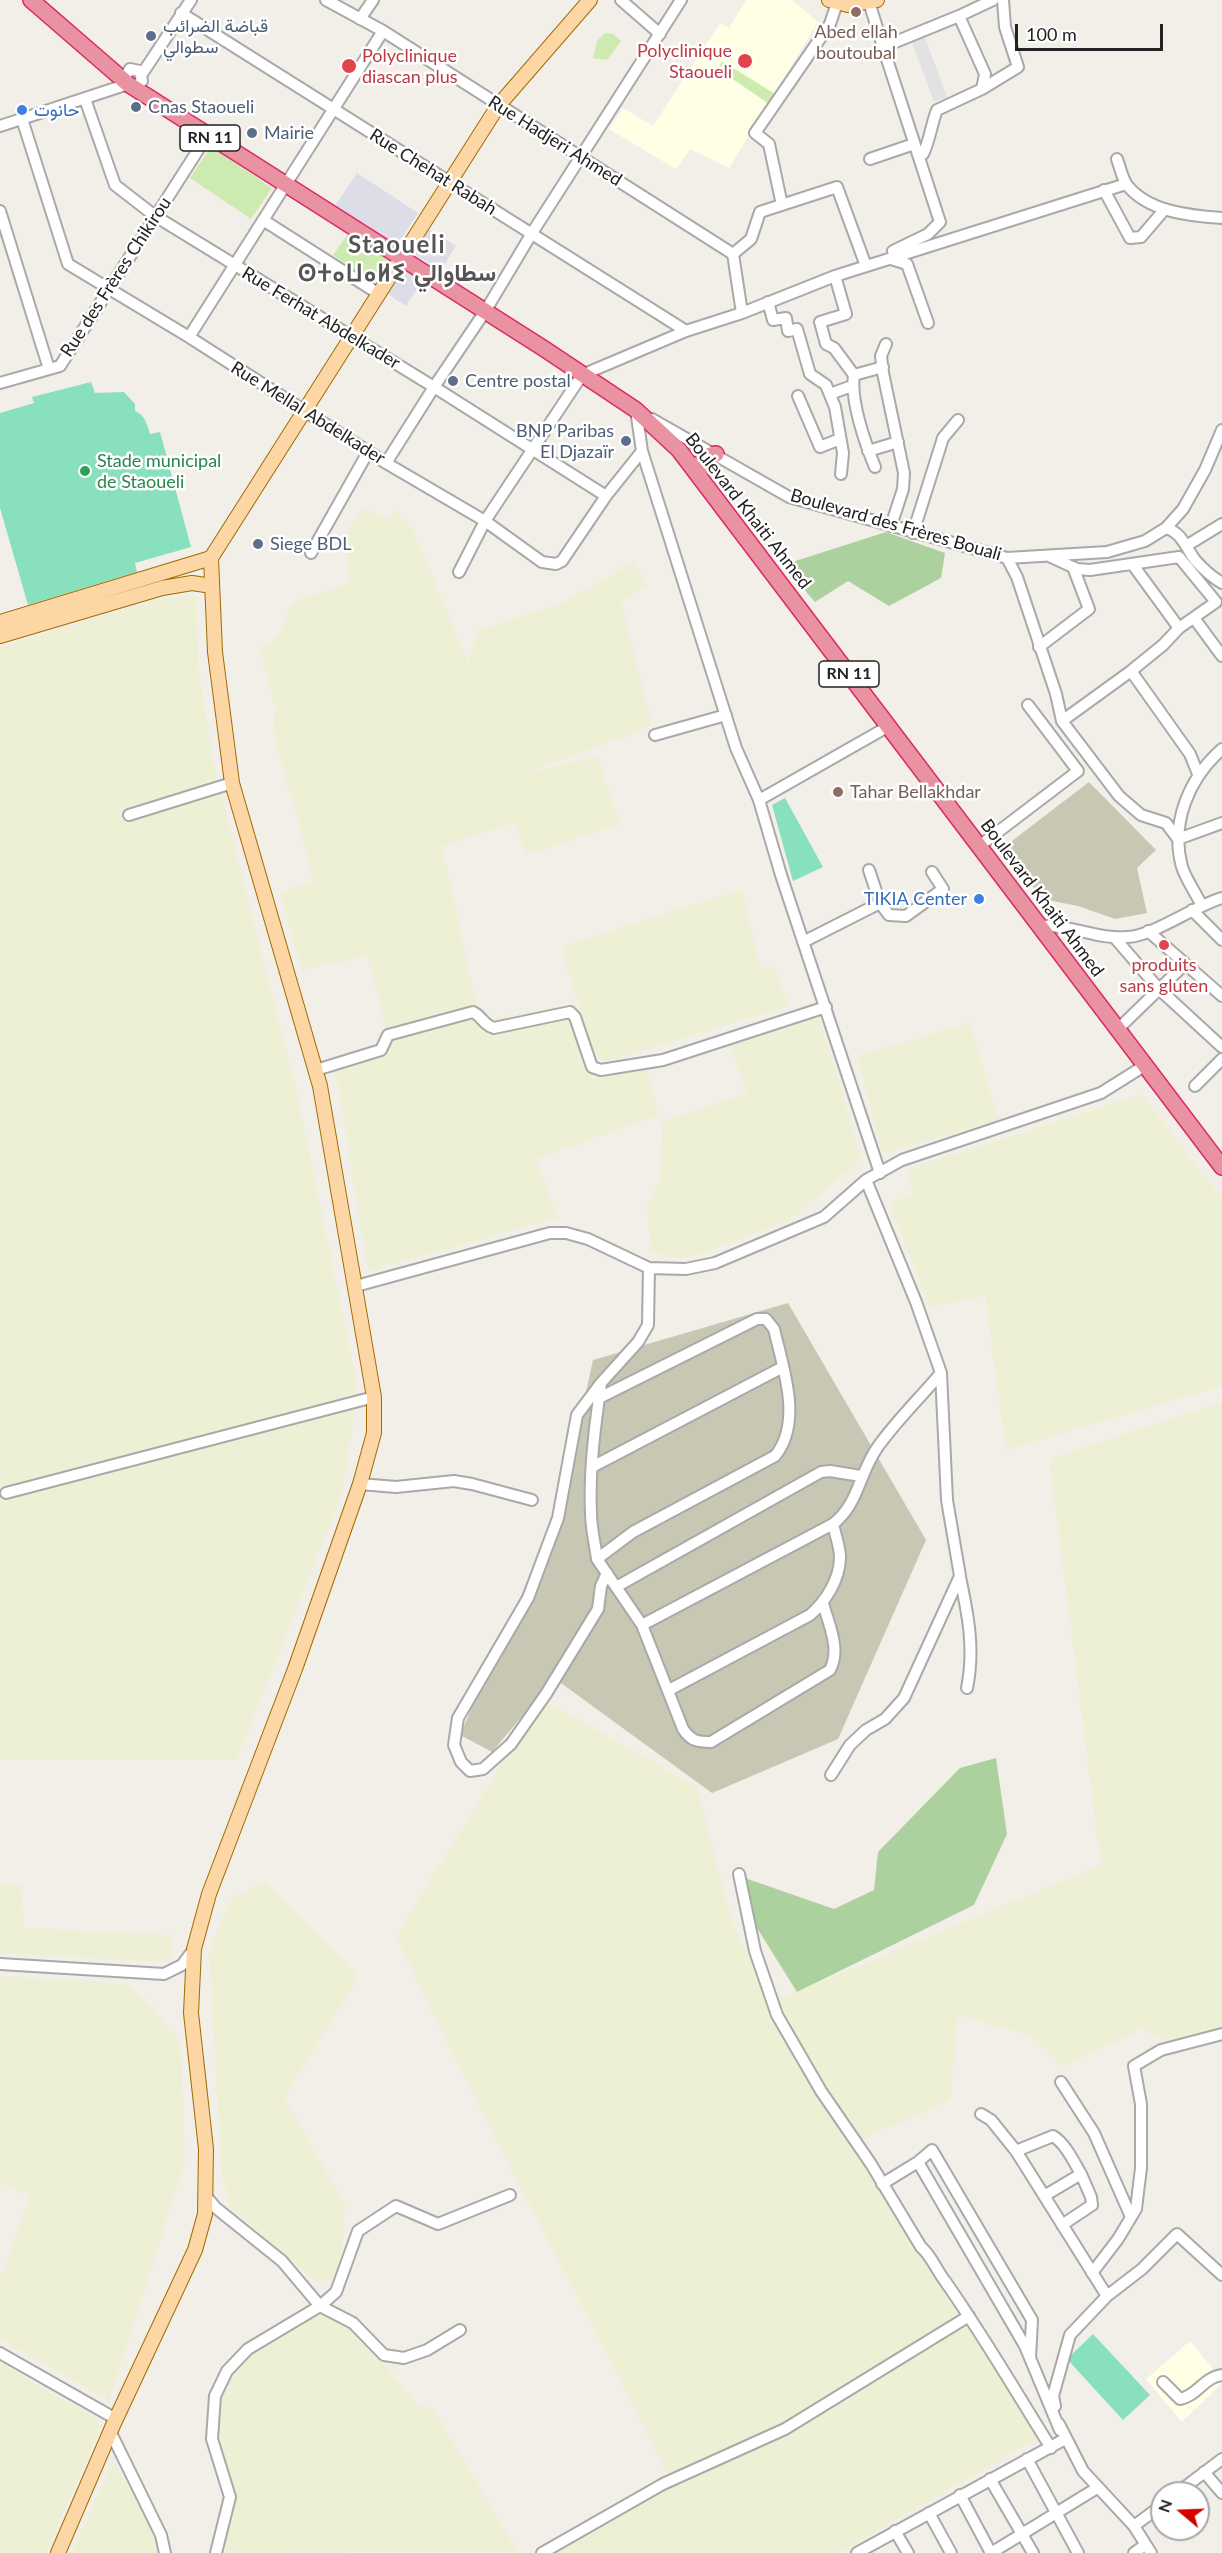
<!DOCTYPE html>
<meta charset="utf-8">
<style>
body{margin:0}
#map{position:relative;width:1222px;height:2553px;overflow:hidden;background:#f2efe9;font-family:Lato,sans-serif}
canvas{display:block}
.north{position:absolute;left:1150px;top:2481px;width:60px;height:60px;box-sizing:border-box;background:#fff;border:2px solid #a7a7a7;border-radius:50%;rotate:289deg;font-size:16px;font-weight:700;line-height:24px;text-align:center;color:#222}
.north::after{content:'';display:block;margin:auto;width:21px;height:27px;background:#d40000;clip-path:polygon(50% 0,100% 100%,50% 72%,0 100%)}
.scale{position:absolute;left:1015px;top:24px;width:148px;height:27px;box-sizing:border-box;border:3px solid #222;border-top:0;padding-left:8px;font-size:18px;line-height:21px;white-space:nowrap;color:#222;-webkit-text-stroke:4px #fff;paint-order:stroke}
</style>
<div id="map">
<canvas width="1222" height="2553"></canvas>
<div class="north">N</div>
<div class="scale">100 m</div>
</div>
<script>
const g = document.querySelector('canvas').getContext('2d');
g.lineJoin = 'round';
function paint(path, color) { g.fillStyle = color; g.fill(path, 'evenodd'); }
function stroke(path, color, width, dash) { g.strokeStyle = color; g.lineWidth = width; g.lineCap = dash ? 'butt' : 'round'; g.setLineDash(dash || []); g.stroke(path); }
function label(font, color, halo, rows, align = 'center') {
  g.font = font + ' Lato,Vazirmatn,"Noto Sans Tifinagh",sans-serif'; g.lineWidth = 5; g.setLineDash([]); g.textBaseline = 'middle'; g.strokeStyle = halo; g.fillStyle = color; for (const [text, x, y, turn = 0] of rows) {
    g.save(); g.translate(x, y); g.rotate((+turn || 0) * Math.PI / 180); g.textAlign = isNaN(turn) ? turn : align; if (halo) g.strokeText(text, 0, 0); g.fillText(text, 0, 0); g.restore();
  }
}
paint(new Path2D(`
 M746,0H792L818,22L729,168L690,149L676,169L609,129L623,108L653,126L720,23L729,28Z
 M1190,2341L1222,2380V2383L1182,2422L1146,2379Z`), '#ffffe5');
paint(new Path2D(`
 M1089,782L1156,850L1137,868L1147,913L1115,919L1078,906L1042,899L1004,847Z
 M788,1303L926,1540L838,1739L712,1793L554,1678L492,1752L460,1735L562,1502L593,1360Z`), '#c7c7b4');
paint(new Path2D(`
 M363,507L388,519L394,509L412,527L468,662L478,630L563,603L633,562L648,586L621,602L652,726L517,777L597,756L620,824L527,855L514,823L442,846L480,1021L574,1004L586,1067L645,1063L659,1115L536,1159L558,1218L368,1271L334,1062L391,1044L367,956L302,970L280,893L314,881L273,731L275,708L260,650L279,635L291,603L351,582L344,538Z
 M197,595L198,665L213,761L297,1092L358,1391L342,1493L237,1759L0,1760V647L156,599Z
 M742,889L761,970L775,967L789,1006L605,1062L595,1056L561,947Z
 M816,1007L862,1159L791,1219L693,1257L670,1258L651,1251L647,1206L661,1175L662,1122L747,1093L725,1034Z
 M970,1023L998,1120L883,1154L857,1056Z
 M1142,1094L1222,1199V1386L1006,1450L985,1296L930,1307L889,1203L913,1193L908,1169Z
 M1222,1402V2027L1173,2043L1134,2026L1135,2033L1063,2066L1029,2035L958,2015L950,2100L859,2141L1042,2436L838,2553H547L672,2482L453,2055L396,1936L542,1699L697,1787L732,1921L772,2002L1101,1865L1049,1459Z
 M265,1882L359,1977L284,2097L345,2205L340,2275L318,2284L230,2207L222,2174L209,1953L230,1900Z
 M0,1884H21L24,1928L171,1935L174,1942L172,1956L159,1962L0,1953Z
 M0,1976L126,1984L151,2005L181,2044L185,2162L109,2401L0,2339V2280L30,2195L0,2183Z
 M335,2309L421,2407L433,2408L517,2551L224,2553L236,2492L216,2438L217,2396L235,2362L299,2318Z
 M0,2363L89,2414L101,2426L46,2553H0Z
 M113,2460L148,2521L158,2553H72Z`), '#eef0d5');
paint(new Path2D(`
 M605,33L613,34L621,41L607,60L593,58L597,41Z
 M722,61L775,94L769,104L718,69Z
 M211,147L272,188L251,219L190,178Z
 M349,232L390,262L374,284L333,255Z`), '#cdebb0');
paint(new Path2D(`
 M886,532L945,553L941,578L889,606L848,581L815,602L783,565Z
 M996,1758L1007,1834L974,1905L797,1992L752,1920L742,1877L834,1909L874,1890L878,1852L960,1768Z`), '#add19e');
paint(new Path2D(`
 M91,382L95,393L124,392L135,404V411C145,415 147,424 150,434L160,432L191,547L135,563L137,572L28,605L0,508V413L34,403L32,397Z
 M785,798L823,867L793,881L772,805Z
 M1093,2334L1150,2395L1123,2420L1067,2359Z`), '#88e0be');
paint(new Path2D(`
 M924,35L947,97L934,102L911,40Z`), '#e2e2e2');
paint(new Path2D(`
 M357,173L418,213L396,247L335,206Z
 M427,228L456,246L441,270L412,253Z
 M401,268L422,281L406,306L386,293Z`), '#dddde8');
const minor = new Path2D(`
 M326,0L383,31L733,254L742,313
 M621,0L660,34
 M869,2L883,47L959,16L985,74L982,89L937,110C931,125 930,140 923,154L918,155
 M181,13L686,331
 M959,16L993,0
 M360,19L373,0
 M883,47L940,222L928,234L893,251L895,257
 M142,74L191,0
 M123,80L130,69L140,71L142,81L137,85L131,86
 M982,89L1018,67L1005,27L1003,0
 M85,99L115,185L155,216L434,387L606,496
 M22,119L68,264L189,337L386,463L485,521L542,562L556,564L562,561L606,496L642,451
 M0,126L128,84
 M870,159L914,144
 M1117,159C1120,167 1122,178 1127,185C1148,212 1191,216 1222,218
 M1104,190L1130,238L1141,237L1165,209
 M782,205L769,144L755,133L830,24L837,3
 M0,211L49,369
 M263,220L379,294
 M733,254L751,239L760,212L837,187L866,266
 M891,259L907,264L928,323
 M835,276L846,314L820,322L826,344L834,348L854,375C850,400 865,443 875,467
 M768,302L773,320L786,318L788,331L797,329L810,374L826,385L835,407L843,453L841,474
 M189,337L383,31
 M886,344L881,356L883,373L904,473L903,489L891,526
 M854,375L883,367
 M0,383L60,366L207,136
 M830,394L852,386
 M798,396L820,447L840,439
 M636,410L642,451L736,748L759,800L889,726
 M652,419L789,497L1007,558L1107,552L1145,541L1166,528L1183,509L1205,470L1222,430
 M868,451L898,442
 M386,463L434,387L486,310L532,233L681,0
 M1166,528C1183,533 1186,549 1196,561C1204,570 1212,577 1222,583
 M913,533L943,438L958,420
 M1186,546L1222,524
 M311,553L368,452
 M1051,557L1077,569L1090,570L1179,557L1216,602L1179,628L1163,645L1131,671L1062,721
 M1007,558L1017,577L1056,694L1062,721L1119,796L1141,815L1166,823L1178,839L1222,823
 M1133,565L1179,628
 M459,572L485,521L582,375L686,331L742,313L835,276L1126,184
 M1194,618L1222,656
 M1039,647L1089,609L1073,567
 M1131,671L1190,754L1198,774
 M655,735L726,715
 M759,800L781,875L880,1173
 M129,815L232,783
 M978,847L1078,771L1028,705
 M869,870L880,903L889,915L906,916L943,889L932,872
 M1201,904C1195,892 1186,879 1182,867C1170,823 1189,778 1222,749
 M1192,910L1222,940
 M1040,926C1070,924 1098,940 1128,937C1153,936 1194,906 1222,898
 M1148,931L1222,996
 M1114,937L1159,989L1222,1047
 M803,942L880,903
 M1117,1030L1185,964
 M316,1070L381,1050L388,1035L473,1012C482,1016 483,1025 494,1028L570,1012L575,1017L592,1067L601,1070L663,1060L826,1007
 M1195,1086L1222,1059
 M356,1286L550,1233H566L588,1239L649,1268L686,1269L715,1263L824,1217L866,1180L902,1160L1101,1093L1144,1066
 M599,1398L757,1319H766L774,1329C783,1368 803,1422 775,1456L633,1532L597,1559C595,1544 591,1528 591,1513C589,1470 595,1426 601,1383
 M592,1467L783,1367
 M360,1484L396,1487L454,1481L472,1484L532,1500
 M6,1493L374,1397
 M597,1559L642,1625L683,1729C691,1741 697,1742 711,1742L830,1670C841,1649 829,1626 823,1603
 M607,1573L601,1586L598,1609L546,1694L511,1744L483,1769L470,1771L461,1762L454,1745L458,1718L528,1598L558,1518L577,1415L601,1383L638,1342L648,1325L649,1268
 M960,1577C968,1615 975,1649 967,1688
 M616,1587L821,1472L830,1471L861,1476
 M642,1625L833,1524C858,1505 859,1474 877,1448C895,1422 920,1398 941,1373
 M669,1690L810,1615C826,1601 840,1579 840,1557C840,1547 835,1534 833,1524
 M831,1775L850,1745L866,1730L885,1719L904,1698L960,1576L947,1500L941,1373L916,1302L866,1180
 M739,1874L755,1951L777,2015L821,2091L871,2164L921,2247C931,2255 937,2271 945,2281C983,2335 1016,2392 1051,2448
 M0,1964L164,1974L182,1965L194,1949
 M1061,2082L1094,2133L1131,2217
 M981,2114L991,2120L1016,2151L1107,2296
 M1016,2151L1053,2136C1065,2143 1074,2162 1081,2174L1044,2196
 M882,2184L918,2162
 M205,2195L216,2208L282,2261L320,2306L353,2323L384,2355L404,2358L427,2350L460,2330
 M1062,2225L1092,2205L1091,2197L1081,2174
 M1092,2273L1118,2239L1136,2209L1141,2168V2104L1134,2066L1161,2050L1222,2034
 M0,2353L116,2419
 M1030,2358L1032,2320L932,2150L918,2162L1025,2346L1060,2430
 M1163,2382L1180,2399C1197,2396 1204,2377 1222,2375
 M1055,2406L1053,2396L1070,2335L1107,2296L1142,2269L1177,2234L1222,2275
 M1059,2424L1083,2471L1134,2526L1151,2553
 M110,2431L161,2535L165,2553
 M1027,2459L1078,2553
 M1204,2472L1222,2493
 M990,2479L1033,2553
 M1177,2493L1222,2459
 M960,2495L991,2553L1097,2488
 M929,2513L951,2553
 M1134,2526L1162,2505
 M895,2531L908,2553
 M216,2553L230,2497L212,2439L215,2396L227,2371L248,2349L320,2306L336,2292L358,2231L396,2206L438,2224L510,2195
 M542,2553L663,2484L785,2429L969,2316
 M857,2553L1065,2439
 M1134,2553L1145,2545`);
const major = new Path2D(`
 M829,0L848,5L877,0
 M211,558L498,106L590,0
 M0,622L211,558
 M0,636L162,588L192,583L212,586
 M58,2553L114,2423L195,2250L205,2214L206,2149L191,2013L194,1949L209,1894L295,1669L360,1484L374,1433V1397L320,1086L232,783L215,652L211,558`);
const highway = new Path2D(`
 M31,0L128,84L543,348L636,410L679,450L1222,1167
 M700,478C696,465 703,455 716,454`);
stroke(minor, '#a9a9a9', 14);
stroke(major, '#a06b00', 16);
stroke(highway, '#dc2a67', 18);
stroke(minor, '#fff', 10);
stroke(major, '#fcd6a4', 14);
stroke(highway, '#e892a2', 15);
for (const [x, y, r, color] of [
 [856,12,6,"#8d6e63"],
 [151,36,6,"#5c6f8a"],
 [745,61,8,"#e0444e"],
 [349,66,8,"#e0444e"],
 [136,107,6,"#5c6f8a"],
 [22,110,6,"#3f7fe0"],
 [252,133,6,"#5c6f8a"],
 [453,381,6,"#5c6f8a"],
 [626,441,6,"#5c6f8a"],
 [85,471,6,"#2e9e5b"],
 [258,544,6,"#5c6f8a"],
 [838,792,6,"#8d6e63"],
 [979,899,6,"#3f7fe0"],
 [1164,945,6,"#e0444e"]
]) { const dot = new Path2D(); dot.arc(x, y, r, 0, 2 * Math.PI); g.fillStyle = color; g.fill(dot); stroke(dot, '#fff', 2); }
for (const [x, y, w] of [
 [210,138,60],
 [849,674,60]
]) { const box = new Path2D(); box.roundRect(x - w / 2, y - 13, w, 26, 4.5); g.fillStyle = '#fff'; g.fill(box); stroke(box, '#222', 1.5); }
label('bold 16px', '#222', null, [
 ["RN 11",210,138],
 ["RN 11",849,674]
]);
label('18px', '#4e5e75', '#fff', [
 ["قباضة الضرائب",163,26],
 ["سطوالي",163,47],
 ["Cnas Staoueli",148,107],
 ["Mairie",264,133],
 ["Centre postal",465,381],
 ["BNP Paribas",614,431,"right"],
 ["El Djazaïr",614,452,"right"],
 ["Siege BDL",270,544]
], 'left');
label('18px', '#785e54', '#fff', [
 ["Abed ellah",856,32],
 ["boutoubal",856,53],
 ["Tahar Bellakhdar",850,792,"left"]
]);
label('18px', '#be3a42', '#fff', [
 ["Polyclinique",732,51],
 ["Staoueli",732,72],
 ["Polyclinique",362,56,"left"],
 ["diascan plus",362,77,"left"],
 ["produits",1164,965,"center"],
 ["sans gluten",1164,986,"center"]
], 'right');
label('18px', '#366cbe', '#fff', [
 ["حانوت",34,110],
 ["TIKIA Center",967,899,"right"]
], 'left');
label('18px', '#222', '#fff', [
 ["Rue Hadjeri Ahmed",555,141,32],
 ["Rue Chehat Rabah",433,172,32],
 ["Rue des Frères Chikirou",116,277,-57],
 ["Rue Ferhat Abdelkader",321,318,31],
 ["Rue Mellal Abdelkader",308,413,32],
 ["Boulevard Khaiti Ahmed",748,511,52],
 ["Boulevard des Frères Bouali",896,525,16],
 ["Boulevard Khaiti Ahmed",1042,898,53]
]);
label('18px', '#27864d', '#fff', [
 ["Stade municipal",97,461],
 ["de Staoueli",97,482]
], 'left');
g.letterSpacing = '1.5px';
label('bold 24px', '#555', '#fff', [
 ["Staoueli",397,245],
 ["ⵙⵜⴰⵡⴰⵍⵉ سطاوالي",397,273]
]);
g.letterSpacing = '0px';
</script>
